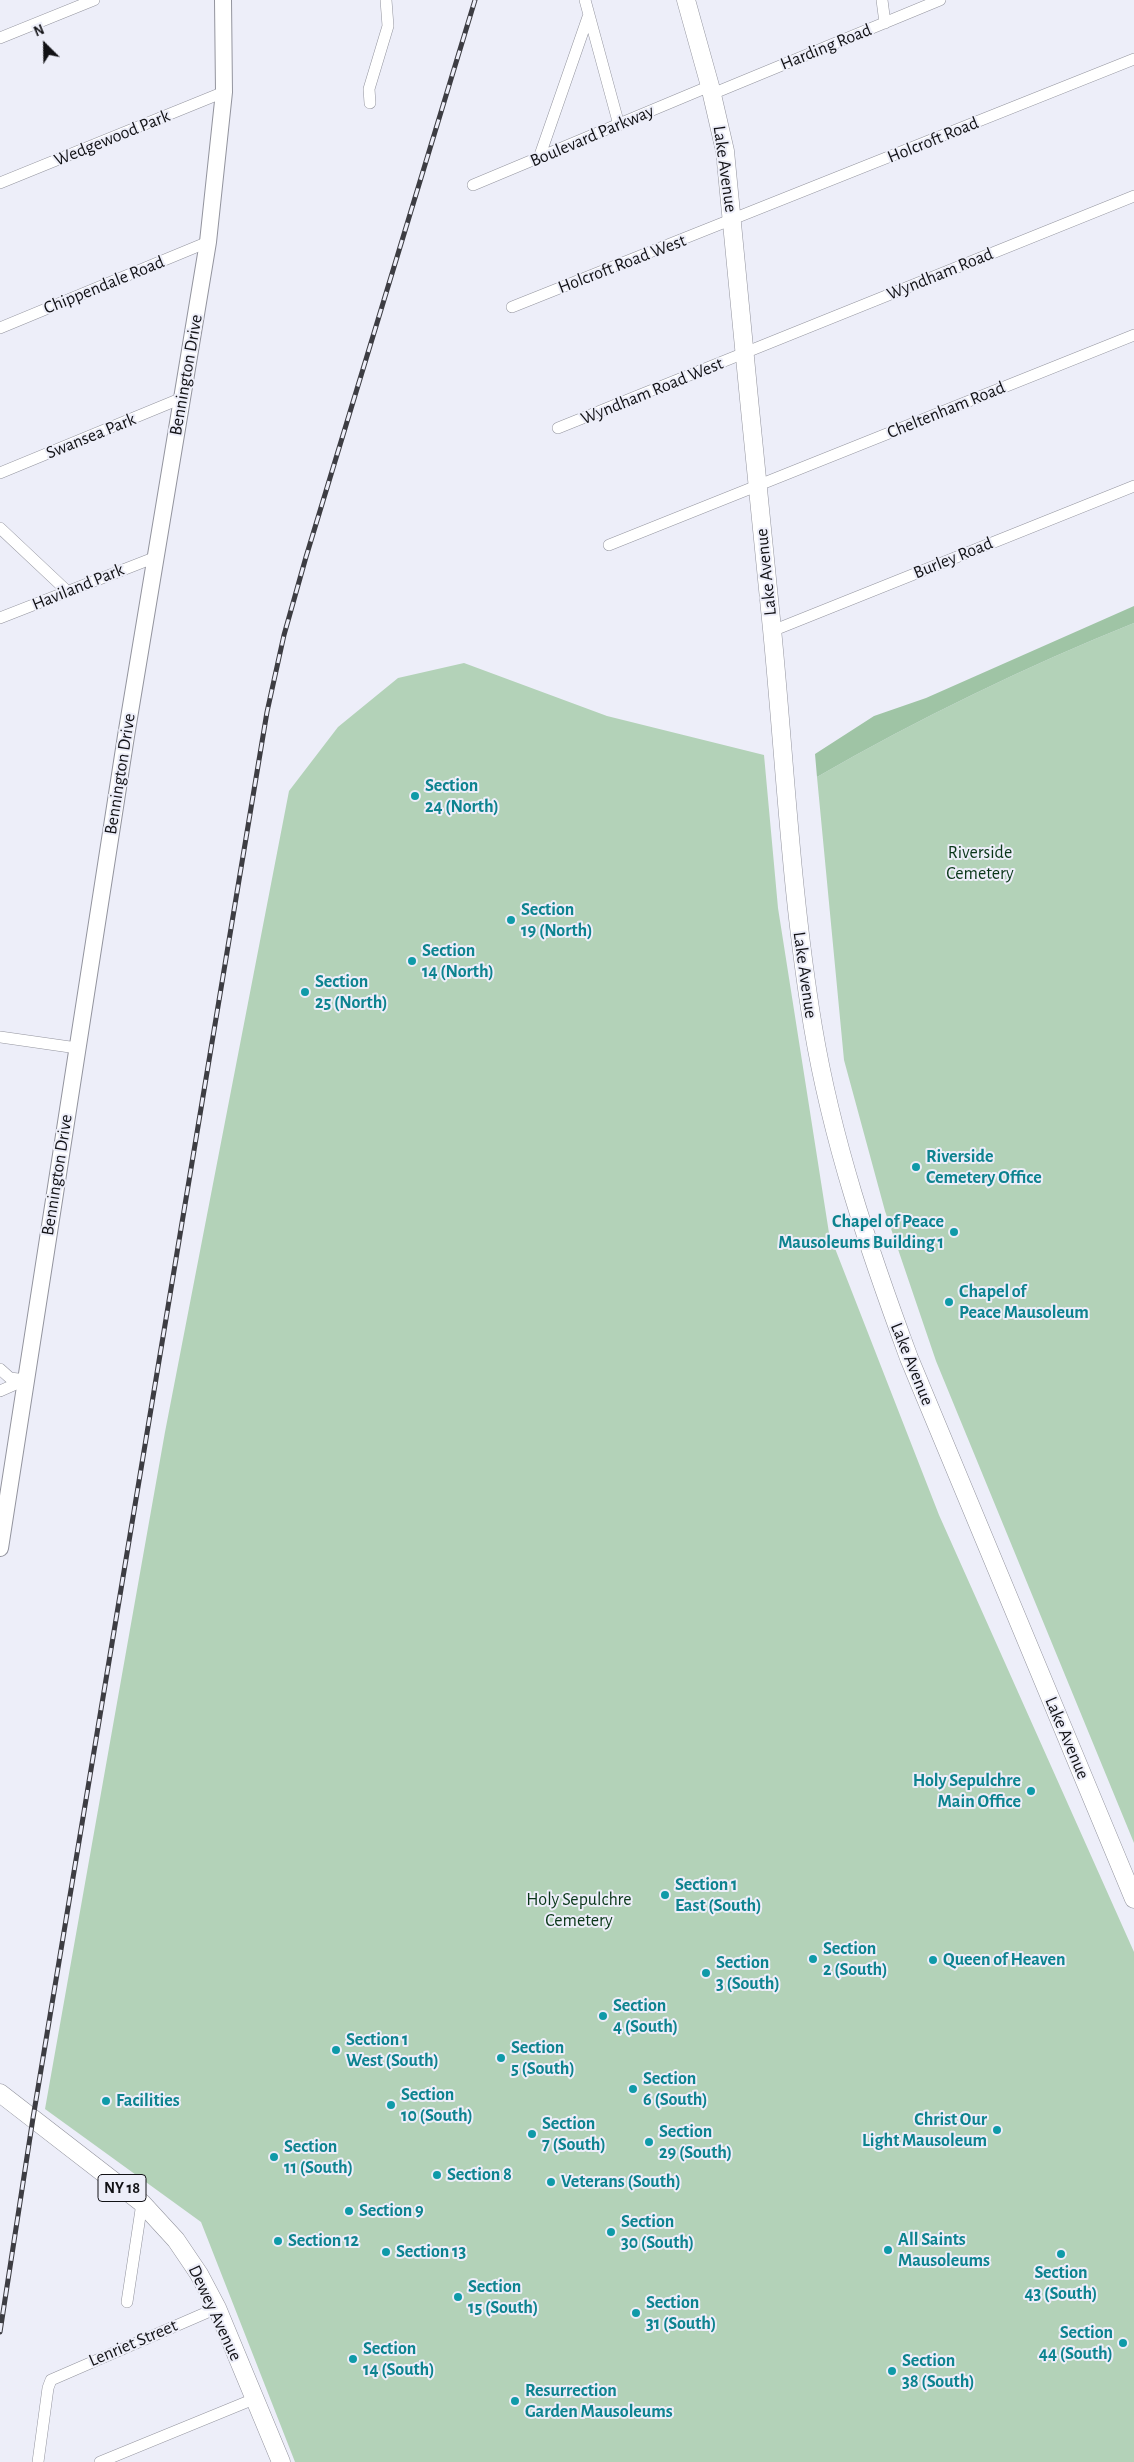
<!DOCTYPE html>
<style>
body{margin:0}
#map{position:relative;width:1134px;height:2462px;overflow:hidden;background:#edeef9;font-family:"Alegreya Sans",sans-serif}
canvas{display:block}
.north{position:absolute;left:20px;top:20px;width:50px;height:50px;-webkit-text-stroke:4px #edeef9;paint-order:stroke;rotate:337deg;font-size:14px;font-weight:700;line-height:20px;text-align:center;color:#121216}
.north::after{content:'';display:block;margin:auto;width:18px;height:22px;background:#121216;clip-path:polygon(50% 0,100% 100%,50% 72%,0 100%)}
</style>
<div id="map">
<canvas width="1134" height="2462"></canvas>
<div class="north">N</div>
</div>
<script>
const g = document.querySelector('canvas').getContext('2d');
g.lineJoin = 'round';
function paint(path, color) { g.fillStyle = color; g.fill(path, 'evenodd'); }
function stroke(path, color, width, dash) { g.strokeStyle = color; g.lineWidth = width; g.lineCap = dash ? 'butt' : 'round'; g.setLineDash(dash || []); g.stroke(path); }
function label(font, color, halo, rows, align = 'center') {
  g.font = font + ' "Alegreya Sans",sans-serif'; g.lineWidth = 4; g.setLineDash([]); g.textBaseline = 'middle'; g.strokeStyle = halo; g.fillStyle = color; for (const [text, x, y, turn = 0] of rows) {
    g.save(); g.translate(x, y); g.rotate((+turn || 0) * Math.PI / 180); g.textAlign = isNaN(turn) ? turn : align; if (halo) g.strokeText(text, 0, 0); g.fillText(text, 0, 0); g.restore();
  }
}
paint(new Path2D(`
 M1134,623V1843L936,1361L885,1211L844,1060L817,777C919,718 1025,667 1134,623Z
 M464,663L607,716L764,755L778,908L829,1233L939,1515L1134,1952V2462H295L201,2222L45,2109L165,1432L289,791L338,727L398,678Z`), '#b3d2b8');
paint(new Path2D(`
 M1134,606V623C1025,667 919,718 817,777L815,754L874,716L926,698Z`), '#9fc4a5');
const street = new Path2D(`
 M585,0L619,125
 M882,0L885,23
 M0,38L94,0
 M712,94L940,0
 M370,103L369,89L388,26L386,0
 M539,158L588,17
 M0,183L224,92
 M473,185L710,86
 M512,307L1134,59
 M0,328L208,242
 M558,428L1134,196
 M0,473L182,398
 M0,528L67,591
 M609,545L1134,335
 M0,618L156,557
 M772,631L1134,486
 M0,1037L77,1048
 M0,1369L10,1378L26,1380
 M0,1391L25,1380
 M127,2302L142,2203
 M38,2462L48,2388L51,2380L217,2308
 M100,2462L254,2399`);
const secondary = new Path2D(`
 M0,1548L126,736L208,242L224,92L223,0`);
const primary = new Path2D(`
 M686,0L710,86L725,151C740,310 756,470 772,629C785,762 791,895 813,1027C832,1141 869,1250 909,1358L1134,1899
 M0,2093L142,2203L176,2240L199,2274L217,2308L281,2462`);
stroke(street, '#93949e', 12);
stroke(secondary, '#93949e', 18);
stroke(primary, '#93949e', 19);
stroke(street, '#fff', 11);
stroke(secondary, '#fff', 16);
stroke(primary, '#fff', 18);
const rail = new Path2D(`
 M0,2332L33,2118L267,712L284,635L306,557L475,0`);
stroke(rail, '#3d3d43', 5);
stroke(rail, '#edeef9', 3, [9]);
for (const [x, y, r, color] of [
 [415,796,5,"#0f9aa8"],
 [511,920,5,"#0f9aa8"],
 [412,961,5,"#0f9aa8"],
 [305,992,5,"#0f9aa8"],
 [916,1167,5,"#0f9aa8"],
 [954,1232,5,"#0f9aa8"],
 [949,1302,5,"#0f9aa8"],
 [1031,1791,5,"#0f9aa8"],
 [665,1895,5,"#0f9aa8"],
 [813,1959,5,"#0f9aa8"],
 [933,1960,5,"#0f9aa8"],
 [706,1973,5,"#0f9aa8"],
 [603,2016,5,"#0f9aa8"],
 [336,2050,5,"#0f9aa8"],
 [501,2058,5,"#0f9aa8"],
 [633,2089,5,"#0f9aa8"],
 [106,2101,5,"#0f9aa8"],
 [391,2105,5,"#0f9aa8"],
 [997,2130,5,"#0f9aa8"],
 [532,2134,5,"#0f9aa8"],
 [649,2142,5,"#0f9aa8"],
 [274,2157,5,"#0f9aa8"],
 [437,2175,5,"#0f9aa8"],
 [551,2182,5,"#0f9aa8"],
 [349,2211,5,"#0f9aa8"],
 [611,2232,5,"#0f9aa8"],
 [278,2241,5,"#0f9aa8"],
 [888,2250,5,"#0f9aa8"],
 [386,2252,5,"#0f9aa8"],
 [1061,2254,5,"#0f9aa8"],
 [458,2297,5,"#0f9aa8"],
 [636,2313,5,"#0f9aa8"],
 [1123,2343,5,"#0f9aa8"],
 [353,2359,5,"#0f9aa8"],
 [892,2371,5,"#0f9aa8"],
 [515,2401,5,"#0f9aa8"]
]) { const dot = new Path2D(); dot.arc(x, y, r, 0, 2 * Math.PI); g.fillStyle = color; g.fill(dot); stroke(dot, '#edeef9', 2); }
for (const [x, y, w] of [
 [122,2188,48]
]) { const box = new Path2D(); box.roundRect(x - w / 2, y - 13.5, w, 27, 4); g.fillStyle = '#edeef9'; g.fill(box); stroke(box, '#121216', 1); }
label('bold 16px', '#121216', null, [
 ["NY 18",122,2188]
]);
label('18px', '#121216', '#edeef9', [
 ["Harding Road",826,47,-22],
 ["Boulevard Parkway",592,136,-23],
 ["Wedgewood Park",112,138,-22],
 ["Holcroft Road",933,140,-22],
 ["Lake Avenue",725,169,82],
 ["Holcroft Road West",622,264,-21],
 ["Wyndham Road",940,274,-22],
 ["Chippendale Road",104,285,-22],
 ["Bennington Drive",186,375,-80],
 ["Wyndham Road West",652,391,-22],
 ["Cheltenham Road",946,410,-22],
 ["Swansea Park",91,436,-22],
 ["Burley Road",953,558,-22],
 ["Lake Avenue",766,572,-96],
 ["Haviland Park",78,587,-22],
 ["Bennington Drive",120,774,-81],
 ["Lake Avenue",805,975,82],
 ["Bennington Drive",57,1175,-81],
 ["Lake Avenue",912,1364,68],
 ["Lake Avenue",1067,1738,67],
 ["Dewey Avenue",215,2313,65],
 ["Lenriet Street",133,2343,-23]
]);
label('bold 18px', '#0d838f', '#edeef9', [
 ["Section",425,786],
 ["24 (North)",425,807],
 ["Section",521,910],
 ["19 (North)",521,931],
 ["Section",422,951],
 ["14 (North)",422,972],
 ["Section",315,982],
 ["25 (North)",315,1003],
 ["Riverside",926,1157],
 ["Cemetery Office",926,1178],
 ["Chapel of Peace",944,1222,"right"],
 ["Mausoleums Building 1",944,1243,"right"],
 ["Chapel of",959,1292],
 ["Peace Mausoleum",959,1313],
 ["Holy Sepulchre",1021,1781,"right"],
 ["Main Office",1021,1802,"right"],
 ["Section 1",675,1885],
 ["East (South)",675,1906],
 ["Section",823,1949],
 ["2 (South)",823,1970],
 ["Queen of Heaven",943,1960],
 ["Section",716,1963],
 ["3 (South)",716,1984],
 ["Section",613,2006],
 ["4 (South)",613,2027],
 ["Section 1",346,2040],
 ["West (South)",346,2061],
 ["Section",511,2048],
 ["5 (South)",511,2069],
 ["Section",643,2079],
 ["6 (South)",643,2100],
 ["Section",401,2095],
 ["10 (South)",401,2116],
 ["Facilities",116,2101],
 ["Christ Our",987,2120,"right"],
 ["Light Mausoleum",987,2141,"right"],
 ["Section",542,2124],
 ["7 (South)",542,2145],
 ["Section",659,2132],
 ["29 (South)",659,2153],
 ["Section",284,2147],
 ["11 (South)",284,2168],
 ["Section 8",447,2175],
 ["Veterans (South)",561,2182],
 ["Section 9",359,2211],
 ["Section",621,2222],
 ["30 (South)",621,2243],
 ["All Saints",898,2240],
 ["Mausoleums",898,2261],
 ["Section 12",288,2241],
 ["Section 13",396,2252],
 ["Section",1061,2273,"center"],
 ["43 (South)",1061,2294,"center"],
 ["Section",468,2287],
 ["15 (South)",468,2308],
 ["Section",646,2303],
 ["31 (South)",646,2324],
 ["Section",1113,2333,"right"],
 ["44 (South)",1113,2354,"right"],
 ["Section",363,2349],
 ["14 (South)",363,2370],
 ["Section",902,2361],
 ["38 (South)",902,2382],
 ["Resurrection",525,2391],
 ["Garden Mausoleums",525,2412]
], 'left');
label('18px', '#093618', '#edeef9', [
 ["Riverside",980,853],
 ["Cemetery",980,874],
 ["Holy Sepulchre",579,1900],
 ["Cemetery",579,1921]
]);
</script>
